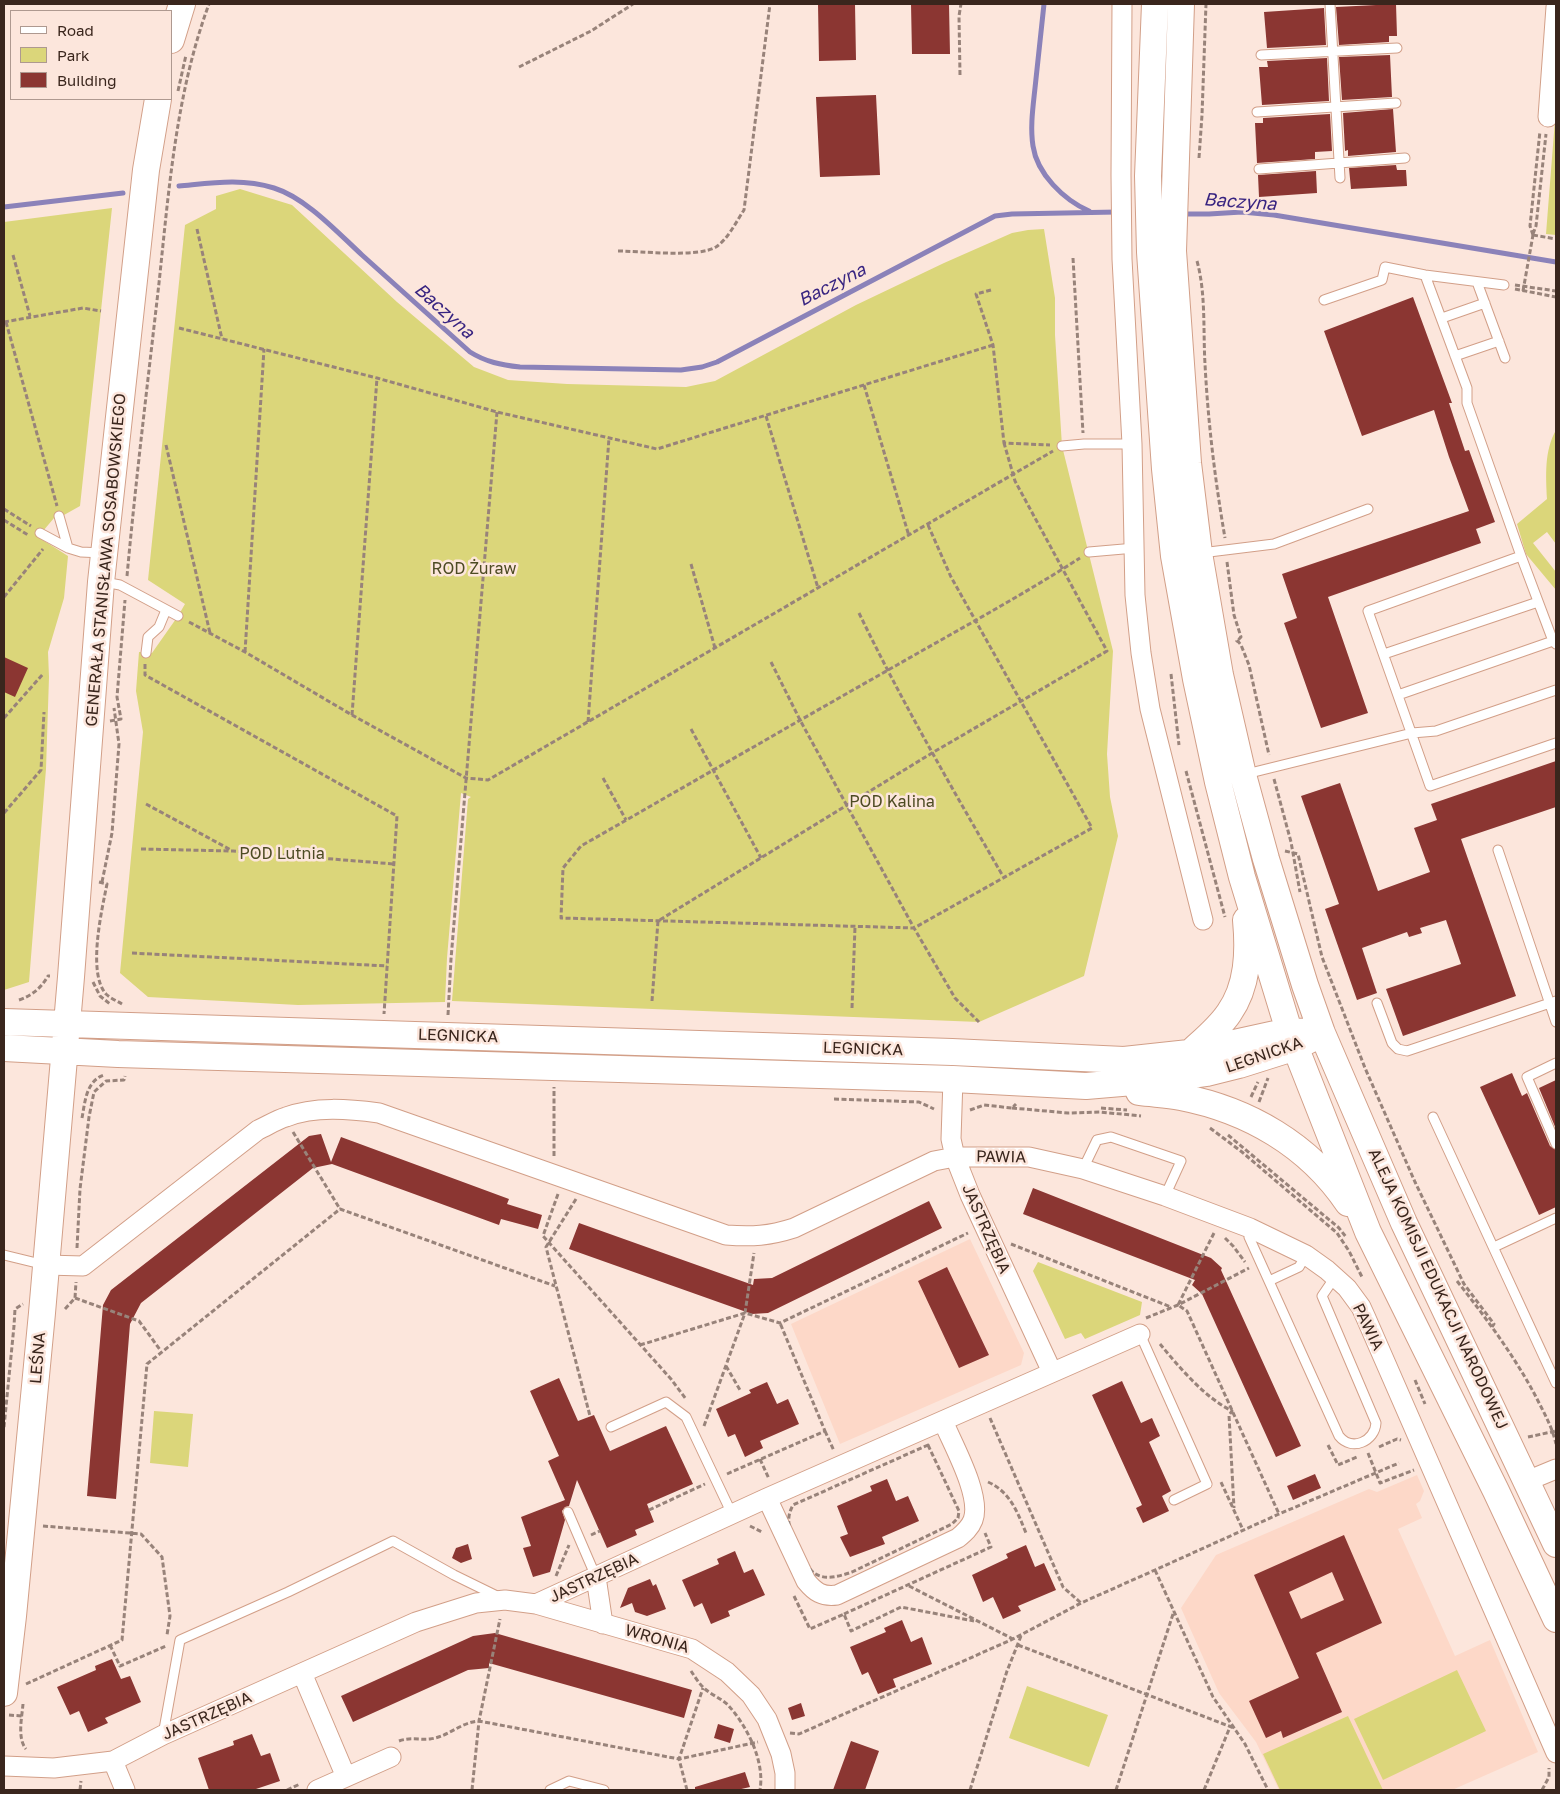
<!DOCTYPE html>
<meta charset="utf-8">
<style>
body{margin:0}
#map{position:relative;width:1560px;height:1794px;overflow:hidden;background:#fce6dc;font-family:"Golos Text",sans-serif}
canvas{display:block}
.frame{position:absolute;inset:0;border:5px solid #3a261d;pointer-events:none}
.legend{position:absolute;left:10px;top:10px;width:162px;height:90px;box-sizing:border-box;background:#fce6dc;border:1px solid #ae9990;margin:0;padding:6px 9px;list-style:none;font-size:15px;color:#3a261d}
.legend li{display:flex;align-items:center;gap:10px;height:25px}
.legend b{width:25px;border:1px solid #ae9990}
</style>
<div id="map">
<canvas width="1560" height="1794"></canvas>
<div class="frame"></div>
<ul class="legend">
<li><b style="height:6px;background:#fff"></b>Road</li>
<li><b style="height:14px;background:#dbd67a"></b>Park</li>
<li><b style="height:14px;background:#8b3632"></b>Building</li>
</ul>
</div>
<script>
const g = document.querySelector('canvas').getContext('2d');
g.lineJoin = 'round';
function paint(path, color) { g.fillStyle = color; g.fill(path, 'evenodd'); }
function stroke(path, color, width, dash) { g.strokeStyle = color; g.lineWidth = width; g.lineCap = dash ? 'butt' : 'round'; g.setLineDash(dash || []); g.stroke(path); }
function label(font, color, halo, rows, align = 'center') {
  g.font = font + ' "Golos Text",sans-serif'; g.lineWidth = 5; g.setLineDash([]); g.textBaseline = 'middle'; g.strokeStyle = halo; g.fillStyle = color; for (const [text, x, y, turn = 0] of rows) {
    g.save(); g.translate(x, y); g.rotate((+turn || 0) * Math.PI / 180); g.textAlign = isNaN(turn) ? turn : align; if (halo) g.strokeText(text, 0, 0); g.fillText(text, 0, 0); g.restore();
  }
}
paint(new Path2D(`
 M970,1239L1024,1353L1021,1365L840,1444L791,1324Z
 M1417,1475L1424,1491L1420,1501L1416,1504L1422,1518L1398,1529L1455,1656L1490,1640L1538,1752L1452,1790H1279L1256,1742L1219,1693L1181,1608L1216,1555L1369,1489L1377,1492Z`), '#fdd8c8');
paint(new Path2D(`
 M1556,107V235L1546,234Z
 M240,189L292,205L397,302L474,367L508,380L567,384L686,387L715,381L856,305L944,263L1012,233L1028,230L1044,229L1055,298V335L1062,446L1113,651L1107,754L1110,797L1118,836L1084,976L979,1022L452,1001L468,799L471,797L461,793L447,958L445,1002L298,1005L148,997L120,973L143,732L136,691L139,652L152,653L178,616L185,604L148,580L185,225L216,209V196Z
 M112,208L80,506L64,515L54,518L38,537L68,556L64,598L48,652L49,677L46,769L29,982L4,990V222Z
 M1556,430V544L1547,532L1533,543L1556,572V590L1526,554L1517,524L1547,499C1546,476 1544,451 1556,430Z
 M1038,1262L1142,1302L1140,1315L1085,1339L1081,1333L1065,1339L1033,1271Z
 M154,1411L193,1414L188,1467L150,1463Z
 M1457,1670L1486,1731L1383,1780L1354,1719Z
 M1027,1686L1108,1715L1089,1767L1009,1738Z
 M1348,1716L1383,1790H1280L1263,1754Z`), '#dbd67a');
stroke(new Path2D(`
 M1044,4C1041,32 1038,60 1035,88C1033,107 1030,127 1033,146C1037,174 1064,200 1089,211
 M179,186C212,183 241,178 274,188C306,198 337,232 362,255C398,287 434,320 470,352C486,362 501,365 520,367L681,370L702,367L717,362L995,216L1012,214L1117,212
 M4,207L123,193
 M1183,214H1209L1242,212L1274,215L1556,262`), '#8b82b9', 5);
paint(new Path2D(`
 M818,4H855L856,60L819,61Z
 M911,4H949L950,54H912Z
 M1396,4L1397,36H1389V42L1339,45L1336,7Z
 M1324,8L1326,45L1267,48L1264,12Z
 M1390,55L1392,97L1342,100L1339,57Z
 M1327,58L1329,101L1262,105L1259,67H1268L1267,61Z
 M876,95L880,175L820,177L816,97Z
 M1393,109L1396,152L1348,156V150L1345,151L1343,113Z
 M1330,114L1332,151L1315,152V159L1257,163L1255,123H1263V118Z
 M1396,165L1397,170H1406L1407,186L1351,189L1349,168Z
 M1316,171L1317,193L1259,197L1258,175Z
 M1413,297L1452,403H1449L1465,451L1469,450L1495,522L1476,529L1481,543L1328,597L1368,713L1321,728L1284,623L1297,618L1282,574L1469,511L1449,457L1434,410L1362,436L1324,331Z
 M4,657L28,668L15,697L4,692Z
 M1556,761V807L1461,839L1516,996L1403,1036L1386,989L1461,964L1446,920L1420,928L1422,933L1409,937L1407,932L1362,948L1377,993L1357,1000L1325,909L1339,904L1301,796L1340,783L1378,891L1430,872L1414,828L1437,820L1431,804Z
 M1512,1073L1522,1096L1527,1093L1550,1146L1556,1150V1207L1539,1215L1480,1087Z
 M1556,1080V1129L1539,1088Z
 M321,1134L331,1162L341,1137L509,1199L507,1204L542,1215L538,1229L501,1219L499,1225L332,1164L313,1168L141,1303L130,1324L116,1499L87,1496L103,1305L111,1290L309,1136Z
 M1033,1188L1211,1258L1222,1268L1221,1270L1301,1446L1276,1457L1202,1294L1192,1285L1195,1280L1023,1214Z
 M929,1201L942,1228L768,1313L752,1314L569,1249L579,1223L753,1285L754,1279L772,1278Z
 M947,1267L989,1355L959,1368L918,1281Z
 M559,1378L578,1421L594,1415L610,1451L666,1426L693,1484L647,1504L654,1522L635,1530L637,1535L607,1548L577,1480L569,1506L565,1507L562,1511L565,1520L550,1572L533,1577L523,1548L531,1546L521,1517L565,1500L548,1461L559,1456L530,1391Z
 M1122,1381L1141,1423L1152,1418L1160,1436L1149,1442L1171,1491L1162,1496L1169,1511L1143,1523L1136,1508L1142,1505L1092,1395Z
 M767,1382L777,1404L788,1399L799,1424L760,1441L763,1448L745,1457L735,1434L728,1437L716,1409L751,1393L749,1390Z
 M1315,1474L1321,1488L1293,1500L1287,1486Z
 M887,1479L896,1501L908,1496L919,1521L882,1537L885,1544L850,1557L840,1537L848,1534L837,1506L872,1491L870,1486Z
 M1344,1535L1382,1623L1316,1653L1342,1712L1283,1738L1281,1731L1266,1738L1249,1701L1299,1678L1254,1575ZM1332,1572L1344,1600L1301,1619L1289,1592Z
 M468,1544L472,1559L461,1563L452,1558L456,1548Z
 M1026,1545L1035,1567L1044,1563L1056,1590L1018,1606L1021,1611L1003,1619L993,1597L983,1602L972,1575L1008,1558L1006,1554Z
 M735,1551L744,1573L753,1569L765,1595L728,1611L730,1616L711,1624L702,1603L694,1607L682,1580L719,1564L717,1559Z
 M650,1579L653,1586L656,1584L666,1609L647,1616L635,1612L632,1603L620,1608L628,1588Z
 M902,1620L911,1642L922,1637L932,1664L893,1679L896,1687L878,1694L868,1672L862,1675L850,1647L886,1632L884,1628Z
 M495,1633L692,1690L684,1718L489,1663V1668L468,1670L353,1722L341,1696L473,1636Z
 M112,1659L121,1679L130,1676L141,1702L105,1718L108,1723L88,1732L79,1711L70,1715L57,1687L96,1670L95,1666Z
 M801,1703L805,1716L792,1720L788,1708Z
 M718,1724L734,1729L730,1743L714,1738Z
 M252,1734L261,1756L270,1753L280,1781L253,1790H209L198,1758L234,1745L233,1741Z
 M851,1741L879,1751L865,1790H833Z
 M745,1772L750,1787L737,1790H695V1787Z`), '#8b3632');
const lane = new Path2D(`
 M1330,4L1340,178
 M1261,55L1397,48
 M1257,112L1396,103
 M1259,169L1405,158
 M1425,275L1467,388V403L1521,556L1553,641L1556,644
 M1477,282L1505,358
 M1324,300L1382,280L1385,267L1425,275L1504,285
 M1442,318L1485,303
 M1455,356L1499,341
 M1062,446L1084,444H1132
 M59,516L68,548
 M40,533L68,548L81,552L103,553
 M1089,552L1135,548
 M1201,553L1274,544L1368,509
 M1521,556L1368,611L1430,786L1556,743
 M104,582L120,585L178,616
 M146,653L148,637L159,627L166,610
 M1384,654L1538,602
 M1398,695L1553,641
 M1246,774L1412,733L1436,731L1556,690
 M1498,850L1556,1022
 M1377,1003L1392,1043L1398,1049L1407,1051L1556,1001
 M1556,1063L1527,1077L1556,1144
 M1433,1117L1556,1383
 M1083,1169L1097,1140L1111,1137L1181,1161L1165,1196
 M1250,1228L1249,1237L1339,1436C1352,1452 1375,1441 1376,1423L1322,1296L1335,1277
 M1494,1247L1556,1218
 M4,1255L45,1265
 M1269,1281L1299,1267L1306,1255
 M1140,1334L1207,1484L1174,1500
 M611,1427L666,1402L686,1417L732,1514
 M568,1512L596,1577
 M163,1735L180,1640L288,1592L393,1541L454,1575L501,1598
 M550,1790L569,1781L604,1790`);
const street = new Path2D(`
 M1122,4L1121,175L1122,259L1132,444L1135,595L1141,653L1150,709L1203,920
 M1548,117L1556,7
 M953,1079L951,1139L955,1157L970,1195L1052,1372
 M46,1265L83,1266L258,1130C267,1126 276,1120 286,1117C315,1106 349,1109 379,1113L726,1235C752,1237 769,1236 794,1228L934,1161L955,1157H1029L1083,1169L1165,1196L1250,1228L1306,1255L1327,1270L1347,1288L1361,1307L1366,1318L1556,1753
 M1527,1481L1556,1469
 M767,1498L806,1581C815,1592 822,1597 837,1595L958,1538C964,1533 970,1528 973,1520C982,1496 953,1445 943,1421
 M596,1577L603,1624
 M536,1604L692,1649L727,1672L751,1695L767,1719L781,1754L785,1773V1790
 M302,1673L346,1777
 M113,1761L125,1790
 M4,1766L54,1768L113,1761L163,1735L416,1622L476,1603L505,1600L536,1604L767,1498L1140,1334
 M317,1790L391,1757`);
const secondary = new Path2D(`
 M1155,4L1148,176L1150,252L1165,469L1174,556L1196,679L1218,782L1242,877L1289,1031L1368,1232L1496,1491L1556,1619
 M1181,4L1173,251L1188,463L1199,553L1220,675L1243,775L1266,859L1305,985L1322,1033L1404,1223L1556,1544
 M171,40L182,4
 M4,1022L952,1052L1124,1060L1189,1053L1289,1031L1306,1032
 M4,1048L118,1054L953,1079L1086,1086L1157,1080L1207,1073L1239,1065L1296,1047L1311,1039
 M1191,1052C1204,1040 1219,1028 1229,1013C1248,986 1249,952 1246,920
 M1139,1092C1153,1094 1167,1094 1181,1097C1248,1110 1309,1145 1348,1203
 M4,1693L13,1616L42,1313L71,977L101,582L146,170L158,99`);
stroke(lane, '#d29f88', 11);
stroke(street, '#d29f88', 21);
stroke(secondary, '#d29f88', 28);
stroke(new Path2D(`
 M519,67L591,31L633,4
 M960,75L959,16L961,4
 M178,91L186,55
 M1199,158L1202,115L1206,4
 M197,229L222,339
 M1533,234L1536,226L1546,134
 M1533,235L1530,226L1540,131
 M1533,235L1556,239
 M618,251C640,251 698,258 716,247C728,239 736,222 744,210L770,4
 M13,255L30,316
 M1073,258L1083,433
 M1197,261C1206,294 1203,330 1205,364C1208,422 1215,480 1225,538
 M1515,285L1556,291
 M1515,289L1556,297
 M991,290L976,294L993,345L1004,443L1050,445
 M4,322L83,308L101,311
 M6,322L57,506
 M179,328L377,378L497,412L657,449L993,345
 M864,385L909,536
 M766,416L818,588
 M166,445L210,633
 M4,509L31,526
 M4,520L28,535
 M928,525L951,577L1092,828L914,928L561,918L563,868L581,846C686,786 791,725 897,665C958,630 1021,596 1080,558
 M1227,562L1234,615L1241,637L1236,642
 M691,564L715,648
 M127,576C136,478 148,380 159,283C169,189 176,93 209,4
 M4,597L43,549
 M859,613C903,704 953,790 1004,878
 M189,622L245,652L352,715L466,778L488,780L1053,451
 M1237,640L1241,645L1249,665L1269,755
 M245,652L264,349
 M771,662L800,720L914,928L955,998L979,1022
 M145,664V675L397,816L384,1014
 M1171,674L1179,745
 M352,715L377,378
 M4,718L43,674
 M110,721L121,719L117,697L125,600
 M588,722L609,438
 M691,729L761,858
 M1186,771L1225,917
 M603,778L626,820
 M1274,779L1291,842L1300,892
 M146,804L231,850
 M4,813L41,770L44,712
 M141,849L233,851L394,864
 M1285,851L1298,854L1322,957L1365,1068L1415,1182L1464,1284L1494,1324L1492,1327
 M99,882L107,884C102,909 87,973 106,994C110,998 117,1001 122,1004
 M102,882L112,833L119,744L114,708
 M132,953L387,966
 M93,982L100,996L110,1004
 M19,1000C33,995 41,988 48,976H50
 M652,1001L658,921L932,753L1107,651L1015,481L1004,443
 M852,1008L855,927
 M448,1015L451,959L497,412
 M1251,1097L1258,1082
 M834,1099L919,1102L934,1109
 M1259,1102L1268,1078
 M1012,1108L1068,1113L1100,1112L1141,1116
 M1101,1108L1127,1110
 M970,1110L984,1105L1012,1108L1016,1104
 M82,1118C85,1102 86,1081 104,1075
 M1210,1128L1242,1152L1337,1233L1349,1251L1362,1277
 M293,1132L340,1209
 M1228,1135L1339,1228L1346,1237
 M554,1156V1087
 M558,1194L543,1236L671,1379L686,1399
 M576,1199L546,1247L590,1416
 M1214,1233L1178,1305L1187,1311L1279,1514
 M1225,1238L1233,1246L1245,1262
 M1011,1244L1171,1307
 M77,1248L80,1189L89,1117L94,1092L106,1081L124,1080L125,1076
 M1457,1281C1486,1318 1513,1354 1535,1395C1543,1411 1552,1426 1556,1444
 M75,1298L139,1321L161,1351
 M65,1309L75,1298L76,1282
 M1146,1318L1178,1305L1249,1268
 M1160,1344C1180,1368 1204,1397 1232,1411L1229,1415L1234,1508
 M640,1345L745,1313L780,1323L968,1233
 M726,1366L740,1390
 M1415,1380L1425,1404
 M990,1418L1063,1587L1081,1603
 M704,1426L745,1313L754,1253
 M4,1427L14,1326L15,1309L23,1304
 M825,1431L834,1451
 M1528,1437L1556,1431
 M928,1445L959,1511L958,1518L952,1524L852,1572C840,1576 825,1581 814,1573C805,1567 790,1534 789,1524C788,1516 790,1511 793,1505Z
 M1328,1445L1338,1465L1357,1457
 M1379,1447L1397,1439L1401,1440
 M1368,1453L1380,1483L1414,1470
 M760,1459L769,1479
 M727,1474L825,1431L780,1323
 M988,1482C1010,1492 1017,1511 1026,1533
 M1221,1482L1243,1530
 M649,1510L705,1484
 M43,1526L141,1534L162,1557L170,1616L167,1635
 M750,1526L762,1532
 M591,1535L600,1531
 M1155,1570L1213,1697L1245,1744L1268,1790
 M556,1576L569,1545
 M909,1586L1013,1639
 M794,1596L810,1629L844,1614L851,1631L901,1607L974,1621
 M844,1614L991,1547L985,1533
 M110,1645L120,1666L166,1646
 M1018,1645L1234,1728
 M691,1671C695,1677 700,1685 705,1689C712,1695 722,1699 728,1705C747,1726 765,1761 760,1790
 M26,1684L122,1640L147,1364L340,1209L555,1286
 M23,1704C22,1717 17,1738 26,1749
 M9,1715L22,1716
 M790,1733L799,1734L1013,1639L1081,1603L1155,1570L1279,1514L1399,1463
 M399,1741C410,1737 420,1740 430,1739C448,1737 461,1722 479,1721L679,1759L758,1742
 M80,1790L81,1781
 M287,1790L300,1784
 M472,1790L479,1721L500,1619
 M687,1790L679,1759L703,1688
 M970,1790L1007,1671L1021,1636
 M1116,1790L1174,1611
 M1204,1790L1230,1727
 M1542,1790L1549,1777V1768`), '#98837a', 3, [5, 2.5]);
stroke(lane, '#fff', 9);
stroke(street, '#fff', 19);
stroke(secondary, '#fff', 26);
stroke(new Path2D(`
 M1523,291L1533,235`), '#98837a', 3, [5, 2.5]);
label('16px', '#3a261d', '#fce6dc', [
 ["GENERAŁA STANISŁAWA SOSABOWSKIEGO",106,560,-85],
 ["LEGNICKA",458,1036,2],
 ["LEGNICKA",863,1049,2],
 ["LEGNICKA",1264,1055,-19],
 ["PAWIA",1001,1157,1],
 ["JASTRZĘBIA",986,1229,66],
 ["ALEJA KOMISJI EDUKACJI NARODOWEJ",1438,1289,65],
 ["PAWIA",1368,1327,64],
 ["LEŚNA",38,1358,-85],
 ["JASTRZĘBIA",594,1578,-25],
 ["WRONIA",657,1639,16],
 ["JASTRZĘBIA",207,1716,-24]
]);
label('16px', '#4d4b23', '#fce6dc', [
 ["ROD Żuraw",474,569],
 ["POD Kalina",892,802],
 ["POD Lutnia",282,854]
]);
label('italic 18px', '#382481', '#fce6dc', [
 ["Baczyna",1240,202,4],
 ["Baczyna",832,285,-27],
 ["Baczyna",444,311,42]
]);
</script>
